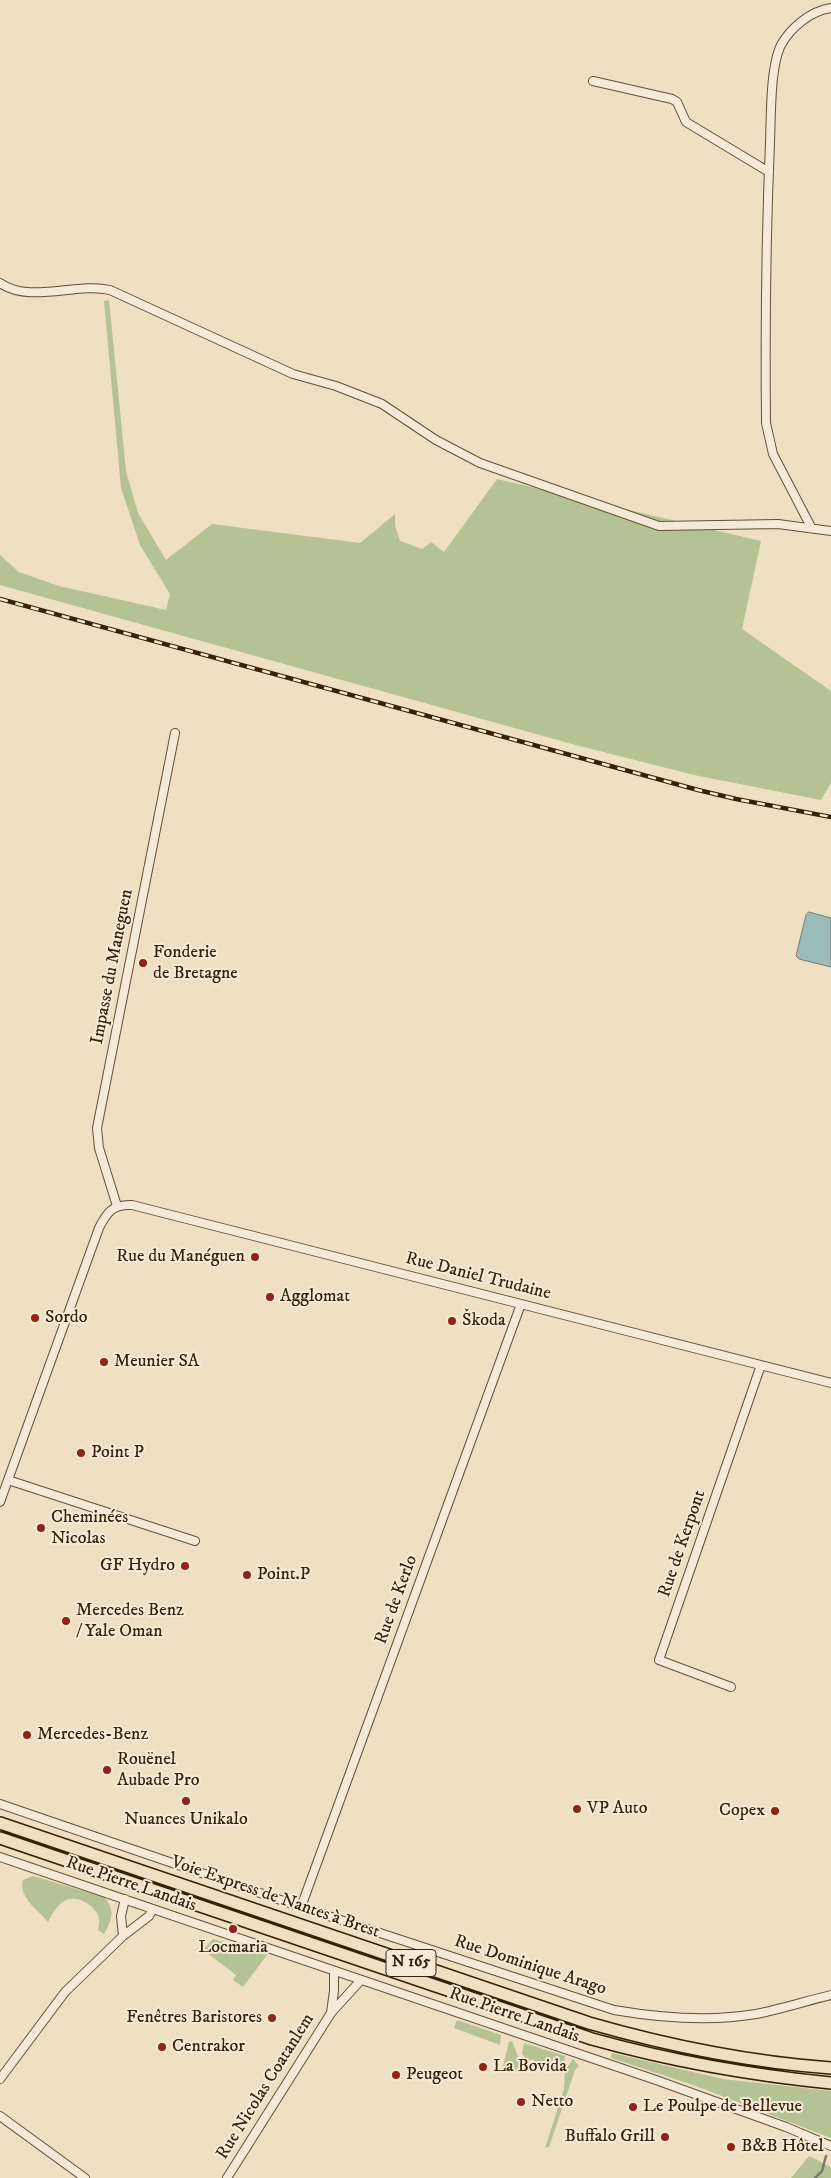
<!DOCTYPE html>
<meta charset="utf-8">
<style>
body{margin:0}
canvas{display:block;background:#efdfc3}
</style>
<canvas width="831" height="2178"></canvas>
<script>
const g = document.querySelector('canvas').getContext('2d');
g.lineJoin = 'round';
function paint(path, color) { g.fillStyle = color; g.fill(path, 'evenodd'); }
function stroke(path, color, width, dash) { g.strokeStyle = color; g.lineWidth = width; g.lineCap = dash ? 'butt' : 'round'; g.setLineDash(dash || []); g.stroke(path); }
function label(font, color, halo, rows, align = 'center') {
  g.font = font + ' "IM FELL DW Pica",serif'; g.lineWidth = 4; g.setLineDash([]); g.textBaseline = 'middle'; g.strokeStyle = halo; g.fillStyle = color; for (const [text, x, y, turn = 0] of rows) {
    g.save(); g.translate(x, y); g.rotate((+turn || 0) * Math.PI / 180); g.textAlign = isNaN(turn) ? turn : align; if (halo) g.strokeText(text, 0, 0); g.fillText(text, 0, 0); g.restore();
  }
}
paint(new Path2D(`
 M109,300L126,471L138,513L166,560L212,524L360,543L395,514V526L400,541L422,549L431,542L444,552L497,479L761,541L742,629L831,691V783L821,800L694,775L572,744L0,585V555L19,572L59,586L166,610L170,594L140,545L121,488L104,301Z
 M33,1876L104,1897C116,1911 112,1919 104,1934L98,1930C99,1925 100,1919 98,1915C94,1906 79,1896 69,1899C58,1902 53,1913 48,1922C38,1910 18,1897 23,1880Z
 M213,1939L267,1955L243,1987L233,1980L236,1975L203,1950Z
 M457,2020L501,2035L500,2045L454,2028Z
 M512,2041L522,2066L516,2071L503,2066L509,2042Z
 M524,2043L565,2056C565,2063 560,2068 554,2072L532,2059L528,2062L522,2054Z
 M612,2053L723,2079L831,2091V2138L696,2086L611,2058Z
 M573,2059L579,2066L575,2070L549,2147L545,2148L564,2089L565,2070Z
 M809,2156L831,2167V2178H791Z`), '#b5c296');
const water = new Path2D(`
 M809,912L831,918V967L799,959L796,956L806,915Z`);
paint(water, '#9bbcb9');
stroke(water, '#737e71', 1);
stroke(new Path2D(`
 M815,2178L822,2171L826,2156`), '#737e71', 2.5);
const minor = new Path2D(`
 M593,81L672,99L677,102L686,122L769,172
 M0,283C30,304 77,282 110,290L293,374L336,386L382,404L436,440L480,463L659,526L778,524L831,531
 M811,527L773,454L766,423C765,329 766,236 770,143C771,118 770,67 781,45C791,27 811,11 831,8
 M117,1206L99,1148L97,1128L175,733
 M8,1480L195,1541
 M0,1502L99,1228C107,1212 113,1204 132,1205L831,1383
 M731,1687L659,1660L761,1365
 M0,1804L301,1907L614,2010C661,2018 709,2022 756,2014C781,2009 806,2001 831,1995
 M0,1857L656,2080L786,2127L831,2146
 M301,1907L521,1304
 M123,1936L121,1916L125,1899
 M331,2013L334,1991V1971
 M0,2079L65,1992L123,1936L149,1916L153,1909
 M0,2116L85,2178
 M227,2178L331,2013L361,1980`);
const highway = new Path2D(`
 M0,1823L589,2023C669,2046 748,2062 831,2068
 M0,1838L592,2039C671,2061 749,2075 831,2083`);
stroke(minor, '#645135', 10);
stroke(highway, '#362206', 14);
stroke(minor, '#f5ead8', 8);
stroke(highway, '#efdfc3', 11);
const rail = new Path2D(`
 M0,599L698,790L736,799L831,817`);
stroke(rail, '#362206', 4.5);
stroke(rail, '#f5ead8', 2.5, [8]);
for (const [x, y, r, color] of [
 [143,963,5,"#8f2418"],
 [255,1257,5,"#8f2418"],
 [270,1297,5,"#8f2418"],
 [35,1318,5,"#8f2418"],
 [452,1321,5,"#8f2418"],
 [104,1362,5,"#8f2418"],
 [81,1453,5,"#8f2418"],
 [41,1528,5,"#8f2418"],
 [185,1566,5,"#8f2418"],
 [247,1575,5,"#8f2418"],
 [66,1621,5,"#8f2418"],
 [27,1735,5,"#8f2418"],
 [107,1770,5,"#8f2418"],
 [186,1801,5,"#8f2418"],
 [577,1809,5,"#8f2418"],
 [775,1811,5,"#8f2418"],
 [233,1929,5,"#8f2418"],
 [272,2018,5,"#8f2418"],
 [162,2047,5,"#8f2418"],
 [483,2067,5,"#8f2418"],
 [396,2075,5,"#8f2418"],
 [521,2102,5,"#8f2418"],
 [633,2107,5,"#8f2418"],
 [665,2137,5,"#8f2418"],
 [731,2147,5,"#8f2418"]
]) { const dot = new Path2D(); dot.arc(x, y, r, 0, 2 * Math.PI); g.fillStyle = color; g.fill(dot); stroke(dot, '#f5ead8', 2); }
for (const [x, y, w] of [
 [411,1963,50]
]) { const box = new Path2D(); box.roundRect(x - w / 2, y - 13.5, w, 27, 4); g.fillStyle = '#f5ead8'; g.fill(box); stroke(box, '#362206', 1); }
label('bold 16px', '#362206', null, [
 ["N 165",411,1963]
]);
label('18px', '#362206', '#f5ead8', [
 ["Fonderie",153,953],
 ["de Bretagne",153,974],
 ["Rue du Manéguen",245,1257,"right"],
 ["Agglomat",280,1297],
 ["Sordo",45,1318],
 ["Škoda",462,1321],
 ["Meunier SA",114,1362],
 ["Point P",91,1453],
 ["Cheminées",51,1518],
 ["Nicolas",51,1539],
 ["GF Hydro",175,1566,"right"],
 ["Point.P",257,1575],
 ["Mercedes Benz",76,1611],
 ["/ Yale Oman",76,1632],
 ["Mercedes-Benz",37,1735],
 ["Rouënel",117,1760],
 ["Aubade Pro",117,1781],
 ["VP Auto",587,1809],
 ["Copex",765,1811,"right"],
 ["Nuances Unikalo",186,1820,"center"],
 ["Locmaria",233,1948,"center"],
 ["Fenêtres Baristores",262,2018,"right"],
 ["Centrakor",172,2047],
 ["La Bovida",493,2067],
 ["Peugeot",406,2075],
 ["Netto",531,2102],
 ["Le Poulpe de Bellevue",643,2107],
 ["Buffalo Grill",655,2137,"right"],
 ["B&B Hôtel",741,2147]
], 'left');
label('18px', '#362206', '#f5ead8', [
 ["Impasse du Maneguen",113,967,-79],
 ["Rue Daniel Trudaine",478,1277,14],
 ["Rue de Kerpont",683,1544,-71],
 ["Rue de Kerlo",397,1600,-70],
 ["Rue Pierre Landais",131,1885,19],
 ["Voie Express de Nantes à Brest",275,1898,19],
 ["Rue Dominique Arago",530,1966,18],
 ["Rue Pierre Landais",514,2016,19],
 ["Rue Nicolas Coatanlem",266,2087,-58]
]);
</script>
